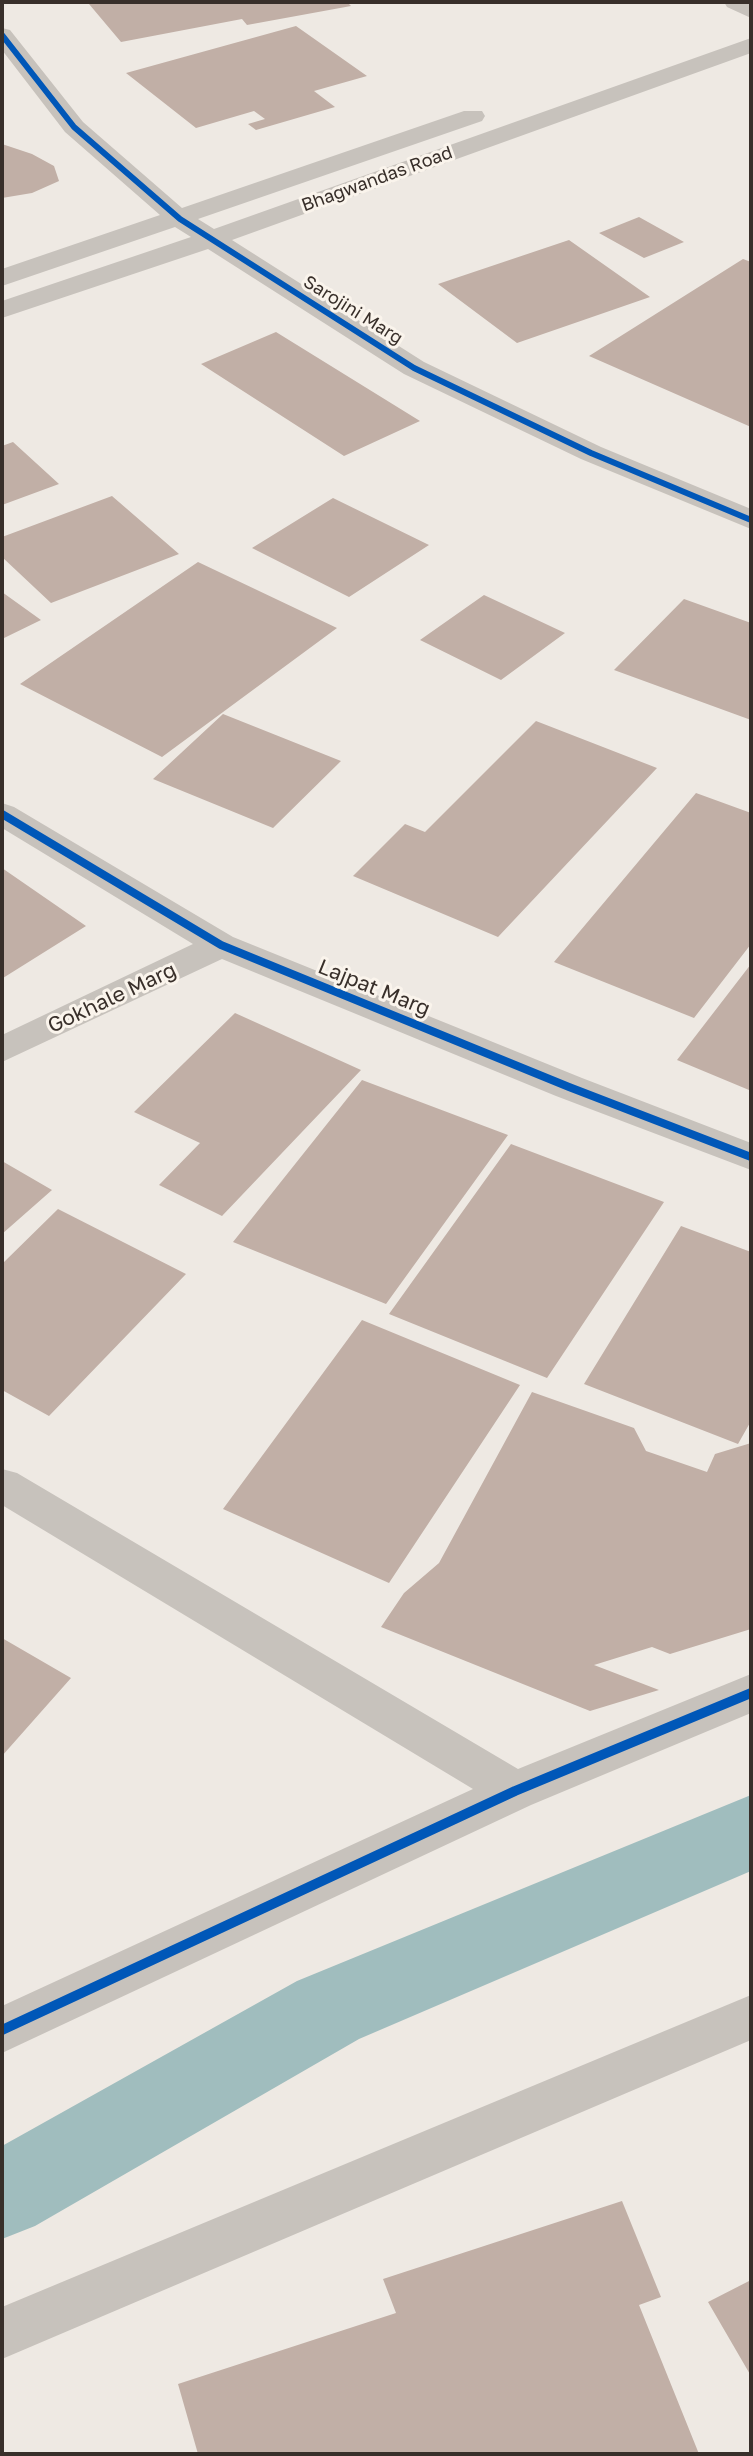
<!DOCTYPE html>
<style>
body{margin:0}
#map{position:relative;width:753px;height:2456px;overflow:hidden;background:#eee9e3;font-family:"Golos Text",sans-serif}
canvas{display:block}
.frame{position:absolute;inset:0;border:4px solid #382f2a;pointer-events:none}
</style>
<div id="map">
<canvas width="753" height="2456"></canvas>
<div class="frame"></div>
</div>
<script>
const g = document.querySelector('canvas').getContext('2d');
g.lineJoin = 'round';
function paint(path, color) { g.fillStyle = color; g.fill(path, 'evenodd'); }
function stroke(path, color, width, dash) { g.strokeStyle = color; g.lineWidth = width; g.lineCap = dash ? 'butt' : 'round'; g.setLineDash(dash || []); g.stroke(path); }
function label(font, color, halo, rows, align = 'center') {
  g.font = font + ' "Golos Text",sans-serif'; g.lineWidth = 6; g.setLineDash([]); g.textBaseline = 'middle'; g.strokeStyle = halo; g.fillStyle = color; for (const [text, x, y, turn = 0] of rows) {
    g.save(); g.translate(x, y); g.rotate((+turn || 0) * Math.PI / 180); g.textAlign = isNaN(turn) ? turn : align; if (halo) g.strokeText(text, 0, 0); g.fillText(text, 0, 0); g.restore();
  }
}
paint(new Path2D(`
 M751,1795V1871L359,2039L35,2226L2,2239V2146L297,1981Z`), '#a0bdbe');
paint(new Path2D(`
 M103,2H347L351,6L247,25L242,19L121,42L89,4Z
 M296,26L367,76L314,91L335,107L256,130L248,124L265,119L254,111L196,128L126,73Z
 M2,144L32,154L54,166L59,181L32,193L2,198Z
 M639,217L684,242L644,258L599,233Z
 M569,240L650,297L517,343L438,284Z
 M743,259L751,262V427L589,356Z
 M276,332L420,421L344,456L201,364Z
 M13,442L59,484L2,505V446Z
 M112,496L179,554L51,603L2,557V537Z
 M333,498L429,545L349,597L252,548Z
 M198,562L337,628L162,757L20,684Z
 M2,592L41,620L2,639Z
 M484,595L565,633L501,680L420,640Z
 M684,599L751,623V720L614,670Z
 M223,714L341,761L273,828L153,779Z
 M536,721L657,768L498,937L353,876L405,824L425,832Z
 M696,793L751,813V944L694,1018L554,962Z
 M2,868L86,926L3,978L2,977Z
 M751,964V1087L749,1090L677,1060Z
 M235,1013L361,1070L222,1216L159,1185L200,1143L134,1112Z
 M362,1080L508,1135L386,1304L233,1242Z
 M511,1144L664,1202L547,1378L389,1314Z
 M2,1161L52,1190L2,1234Z
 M58,1209L186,1274L49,1416L2,1390V1264Z
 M681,1226L751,1252V1421L738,1444L584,1384Z
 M362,1320L520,1385L389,1583L223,1509Z
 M532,1392L634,1428L646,1451L707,1472L715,1454L751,1443V1629L670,1654L652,1647L594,1665L659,1690L590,1711L381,1627L404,1593L439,1563Z
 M2,1638L71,1678L2,1756Z
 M622,2201L661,2297L639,2305L699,2454H198L178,2384L396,2313L383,2279Z
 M751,2280V2376L708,2302Z`), '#c1afa6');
paint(new Path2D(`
 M724,2H751V18L727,7Z
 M2,28L10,30L83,122L182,208L464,111H482L485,116L482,121L198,219L214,229L751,38V53L232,240L424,362L601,447L751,509V529L581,459L404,374L208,249L2,318V301L191,237L175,227L2,286V269L160,215L65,132L2,50Z
 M2,803L14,807L233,937L582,1078L751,1143V1170L556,1096L222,959L2,1062V1035L193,944L2,828Z
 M2,1469L17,1473L518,1769L751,1674V1713L531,1805L2,2053V2006L473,1789L2,1505Z
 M751,1995V2040L2,2359V2307Z`), '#c7c2bc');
stroke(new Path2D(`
 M2,35L74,127L180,219L414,368L591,453L751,520`), '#0057b8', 6);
stroke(new Path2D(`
 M2,814L221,945L569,1087L751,1157`), '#0057b8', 8);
stroke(new Path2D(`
 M2,2030L515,1791L751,1693`), '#0057b8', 10);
label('18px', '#382f2a', '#faf4ec', [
 ["Bhagwandas Road",377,179,-20],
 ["Sarojini Marg",353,310,32]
]);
label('21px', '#382f2a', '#faf4ec', [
 ["Lajpat Marg",374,988,22],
 ["Gokhale Marg",112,998,-25]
]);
</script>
